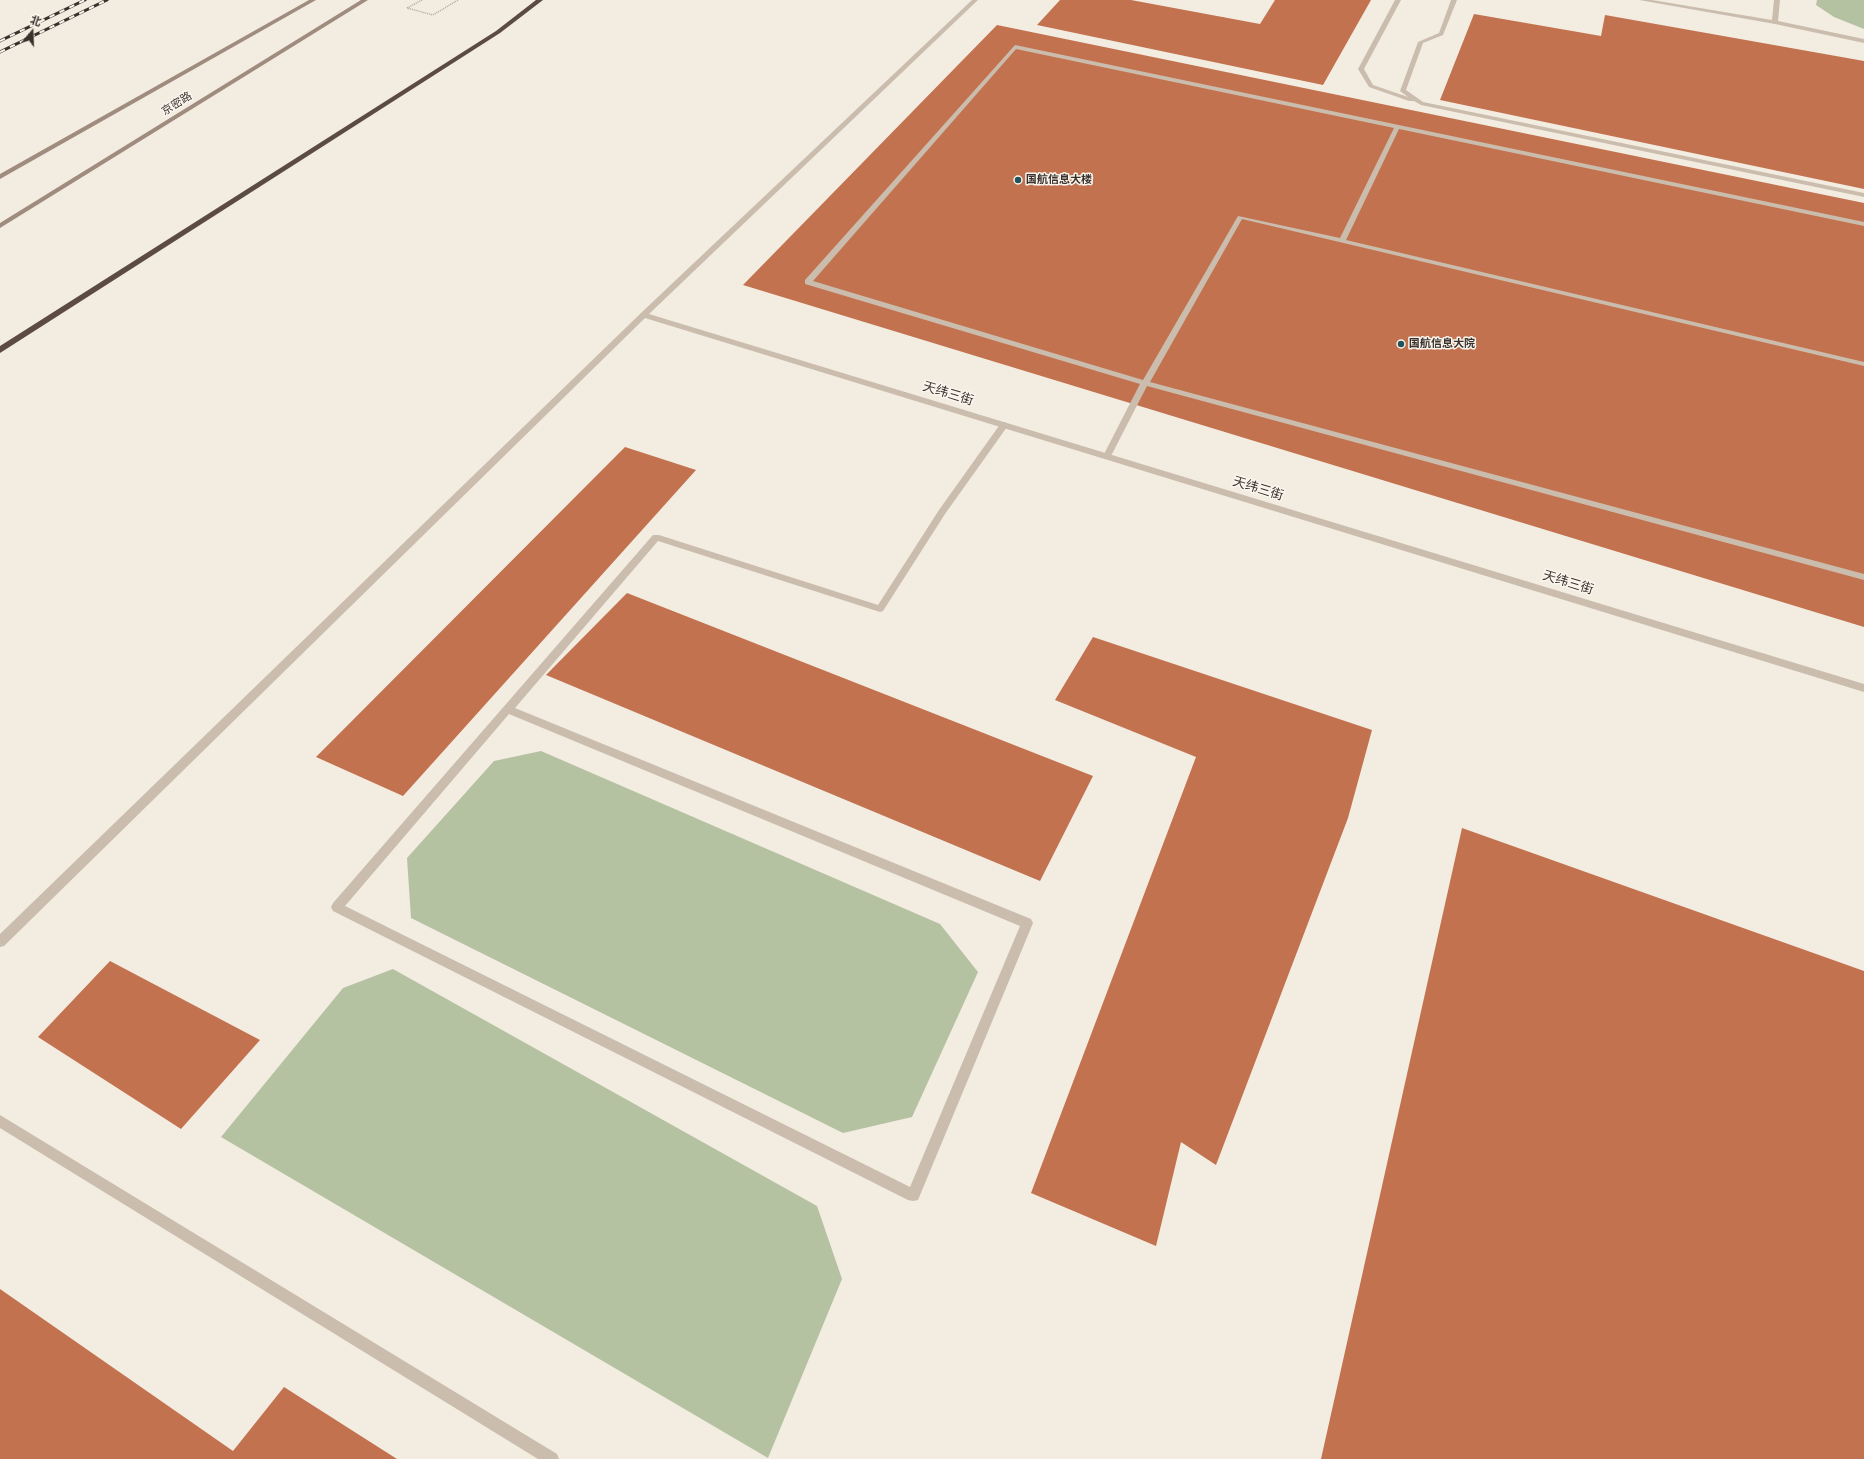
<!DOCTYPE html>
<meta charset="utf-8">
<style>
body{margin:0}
#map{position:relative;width:1864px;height:1459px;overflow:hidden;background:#f3ece1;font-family:"Space Grotesk","Noto Sans SC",sans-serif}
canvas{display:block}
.north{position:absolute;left:12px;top:12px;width:40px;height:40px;-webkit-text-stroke:3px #faf5ee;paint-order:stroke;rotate:19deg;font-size:11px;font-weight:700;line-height:16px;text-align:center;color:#3a312b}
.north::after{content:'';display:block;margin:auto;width:14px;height:18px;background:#3a312b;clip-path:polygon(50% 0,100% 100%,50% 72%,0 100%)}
</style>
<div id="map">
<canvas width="1864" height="1459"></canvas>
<div class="north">北</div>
</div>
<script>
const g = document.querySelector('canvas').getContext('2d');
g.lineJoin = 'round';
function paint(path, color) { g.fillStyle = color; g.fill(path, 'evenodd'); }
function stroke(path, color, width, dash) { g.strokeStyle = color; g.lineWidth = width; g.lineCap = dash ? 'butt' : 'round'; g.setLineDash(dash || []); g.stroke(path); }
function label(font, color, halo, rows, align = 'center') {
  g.font = font + ' "Space Grotesk","Noto Sans SC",sans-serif'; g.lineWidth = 3; g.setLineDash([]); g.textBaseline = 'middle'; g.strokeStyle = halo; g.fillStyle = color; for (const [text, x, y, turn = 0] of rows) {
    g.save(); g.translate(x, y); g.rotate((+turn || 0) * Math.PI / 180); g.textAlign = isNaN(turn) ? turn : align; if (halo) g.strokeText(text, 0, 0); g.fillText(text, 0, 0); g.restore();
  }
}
paint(new Path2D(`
 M1817,0H1864V29L1834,17L1816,5Z
 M541,751L940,924L978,972L912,1117L843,1133L411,918L407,858L494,761Z
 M393,969L817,1206L842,1279L768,1458L221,1137L343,988Z`), '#b5c2a1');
paint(new Path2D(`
 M1060,0H1131L1260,24L1275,0H1371L1323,85L1037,25Z
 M1474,14L1601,36L1605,15L1864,61V189L1440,100Z
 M997,25L1864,203V627L743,285Z
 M625,447L696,470L403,796L316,757Z
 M627,593L1093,776L1040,881L546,675Z
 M1093,637L1372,730L1348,818L1216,1165L1181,1142L1156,1246L1031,1193L1196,757L1055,700Z
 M1462,828L1864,971V1459H1321Z
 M110,961L260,1040L181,1129L38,1037Z
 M0,1289L233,1451L284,1387L397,1459H0Z`), '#c3724f');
stroke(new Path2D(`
 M422,0L407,8L433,15L458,0`), '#b7a797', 1.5, [1, 1]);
paint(new Path2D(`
 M1395,0H1401L1364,69L1373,85L1408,97L1400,91L1418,42L1439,33L1451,0H1457L1443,35L1423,43L1406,90L1423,102L1864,193V197L1421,105L1414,101H1409L1369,87L1358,69Z
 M1639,0H1652L1772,20L1774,0H1780L1778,21L1864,39V43L1775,24Z
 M1015,45L1864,222V226L1399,129L1346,240L1864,362V366L1242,219L1150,382L1864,574V580L1147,386L1111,456L1107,459L1103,456L1140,384L805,284V280ZM1016,49L1394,128L1340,238L1238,216L1143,380L813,281Z
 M1004,422L1007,423V427L945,514L883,611L880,612L658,541L515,708L1031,919L1033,923L918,1200L913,1201L908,1200L333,911L331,907L333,903L653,535H659L878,605L939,510L1001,423ZM509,714L1020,926L910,1187L345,906Z
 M0,1115L557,1454L559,1459H538L0,1128Z`), '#cbbdad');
paint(new Path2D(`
 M972,0H978L649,314L1864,684V692L645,318L4,946L0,947V934L641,313Z`), '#cbbdad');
paint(new Path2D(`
 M309,0H316L0,179V174Z
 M361,0H368L0,228V223Z`), '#9f8c7e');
paint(new Path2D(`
 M536,0H543L500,33L0,353V346L496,31Z`), '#5b4b43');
const rail = new Path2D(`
 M0,41L85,0
 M0,52L107,0`);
stroke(rail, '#3a312b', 3);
stroke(rail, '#faf5ee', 2, [5.5]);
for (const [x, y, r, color] of [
 [1018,180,4,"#21545b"],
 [1401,344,4,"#21545b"]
]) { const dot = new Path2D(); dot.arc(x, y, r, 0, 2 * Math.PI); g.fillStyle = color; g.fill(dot); stroke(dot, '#faf5ee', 1.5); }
label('11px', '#3a312b', '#faf5ee', [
 ["京密路",177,104,-32]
]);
label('bold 11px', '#3a312b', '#faf5ee', [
 ["国航信息大楼",1026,180],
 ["国航信息大院",1409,344]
], 'left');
label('13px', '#3a312b', '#faf5ee', [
 ["天纬三街",948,394,17],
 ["天纬三街",1258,489,17],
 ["天纬三街",1568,583,17]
]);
</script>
